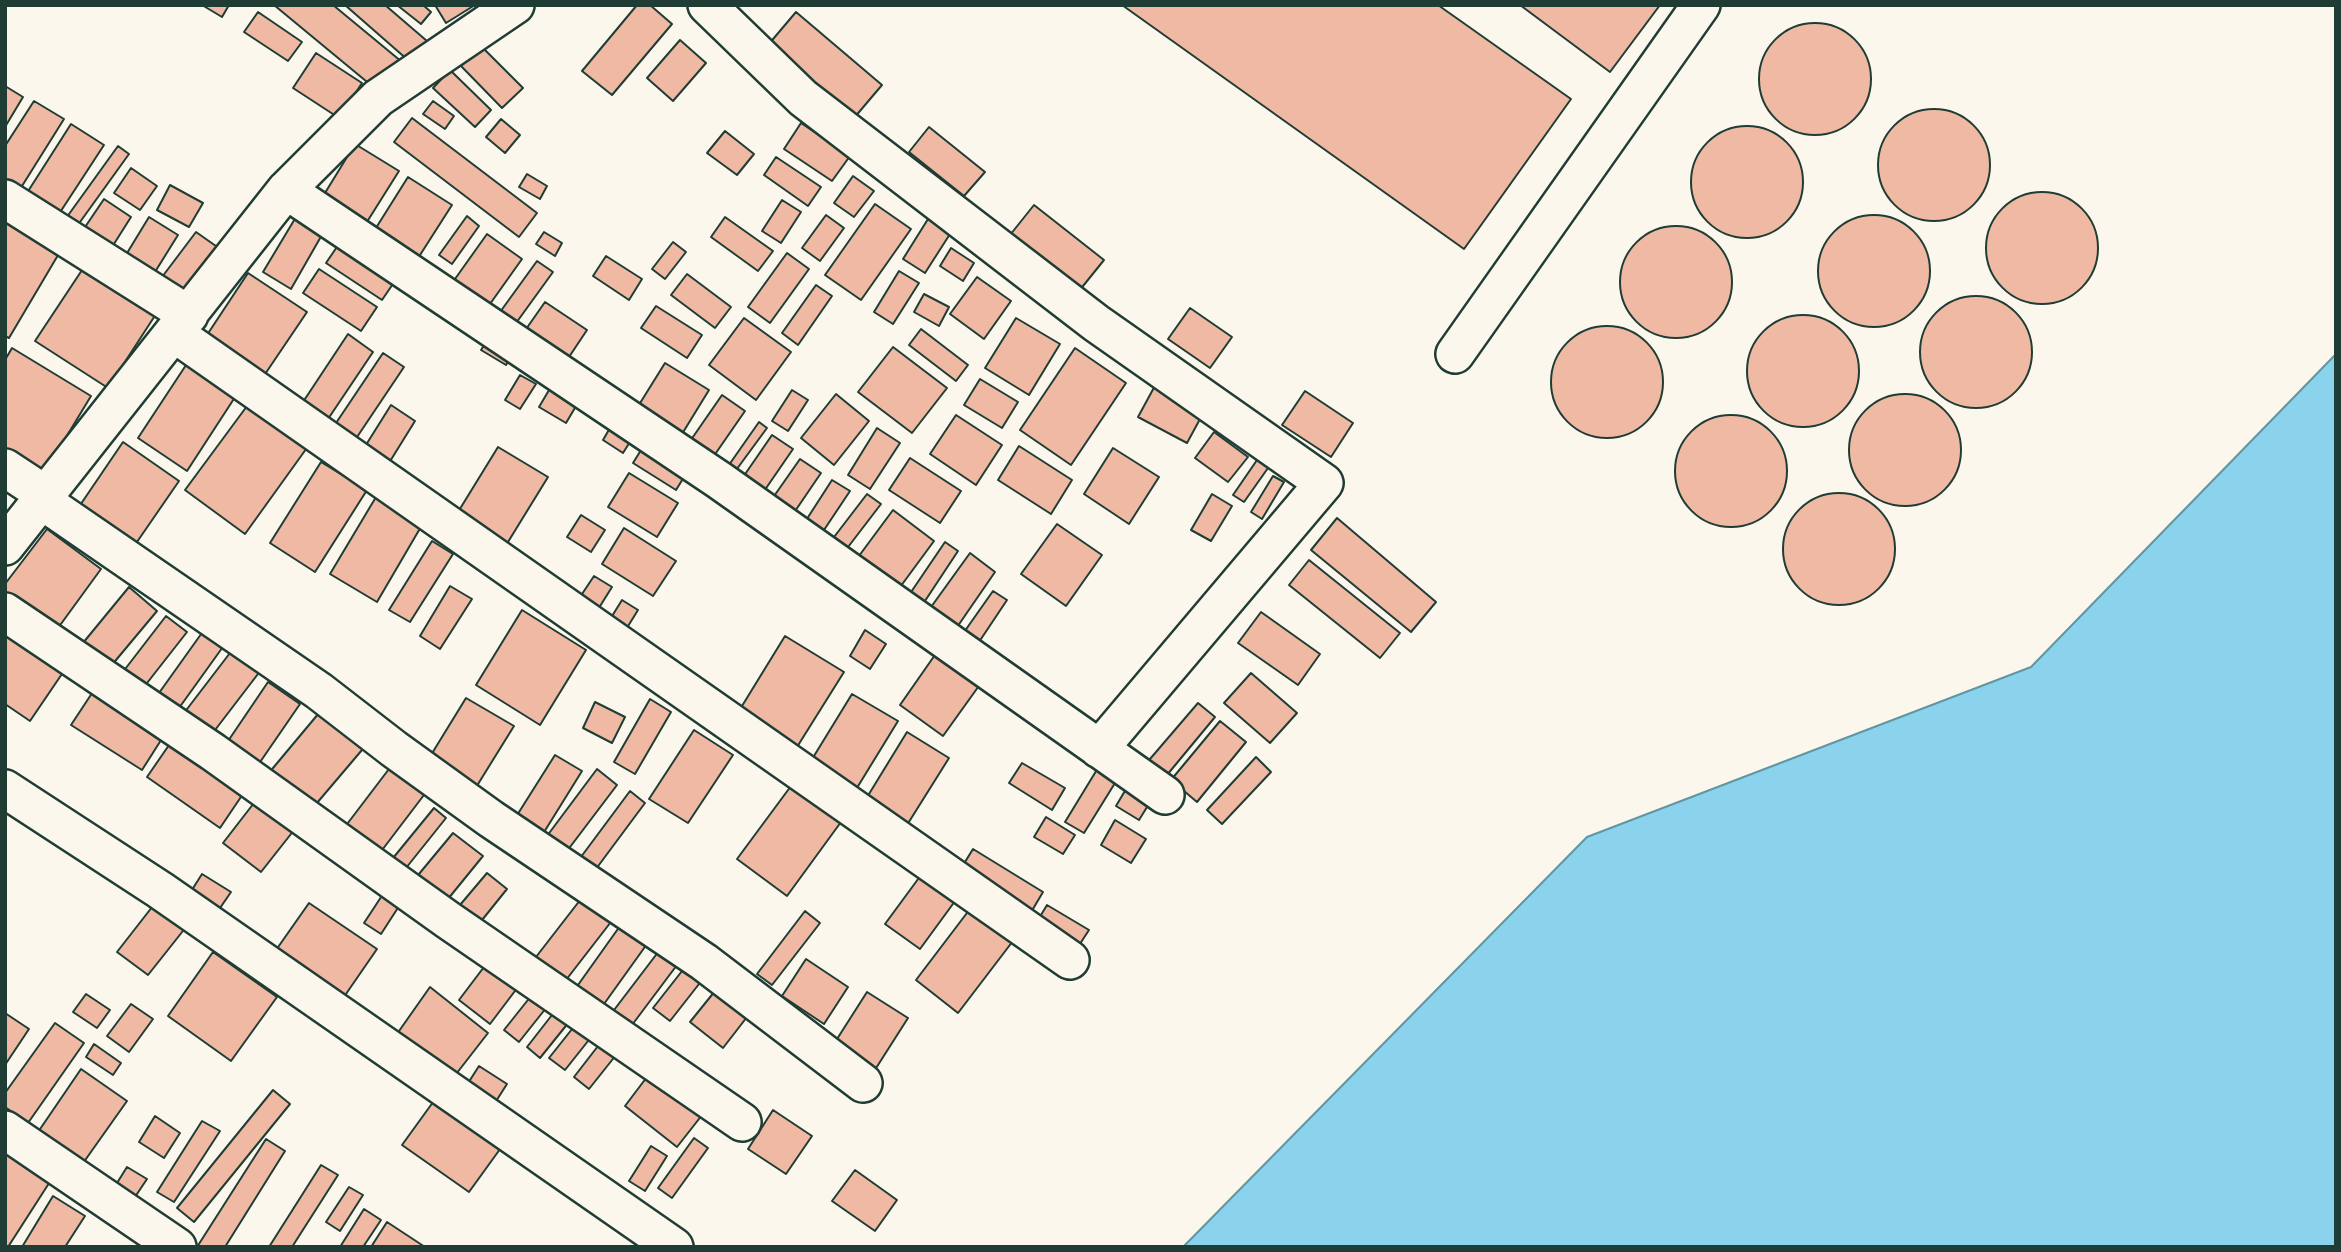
<!DOCTYPE html>
<style>
body{margin:0}
#map{position:relative;width:2341px;height:1252px;overflow:hidden;background:#fbf7ec;font-family:Delius,sans-serif}
canvas{display:block}
.frame{position:absolute;inset:0;border:7px solid #1f3d34;pointer-events:none}
</style>
<div id="map">
<canvas width="2341" height="1252"></canvas>
<div class="frame"></div>
</div>
<script>
const g = document.querySelector('canvas').getContext('2d');
g.lineJoin = 'round';
function paint(path, color) { g.fillStyle = color; g.fill(path, 'evenodd'); }
function stroke(path, color, width, dash) { g.strokeStyle = color; g.lineWidth = width; g.lineCap = dash ? 'butt' : 'round'; g.setLineDash(dash || []); g.stroke(path); }
const water = new Path2D(`
 M2336,354V1247H1183L1587,837L2031,667Z`);
paint(water, '#8bd2ed');
stroke(water, '#6096a3', 2);
const building = new Path2D(`
 M202,5H229L222,17Z
 M274,5H333L402,62L378,91Z
 M345,5H385L427,41L409,61Z
 M397,5H423L431,12L421,24Z
 M435,5H475L446,23Z
 M637,5H650L672,24L612,95L582,71Z
 M1122,5H1438L1571,99L1464,249Z
 M1520,5H1660L1610,72Z
 M258,12L302,42L288,61L244,32Z
 M796,12L882,85L854,118L768,45Z
 M1759 79a56 56 0 1 1 112 0a56 56 0 1 1-112 0Z
 M680,40L706,63L673,101L647,78Z
 M481,46L523,88L502,108L461,66Z
 M316,53L362,83L339,118L293,88Z
 M450,70L491,110L475,127L433,88Z
 M5,86L23,97L5,127Z
 M34,101L64,119L17,194L5,187V146Z
 M433,101L454,116L445,129L423,114Z
 M1878 165a56 56 0 1 1 112 0a56 56 0 1 1-112 0Z
 M412,118L537,213L519,237L394,142Z
 M501,119L520,135L505,153L486,137Z
 M801,123L850,156L832,181L784,149Z
 M71,124L104,145L57,217L25,196Z
 M1691 182a56 56 0 1 1 112 0a56 56 0 1 1-112 0Z
 M929,127L985,172L964,196L909,152Z
 M725,131L754,154L737,175L707,153Z
 M355,144L399,171L360,233L317,206Z
 M118,146L129,154L75,229L64,221Z
 M776,157L821,187L808,206L764,175Z
 M131,168L157,186L140,210L114,193Z
 M527,174L547,186L540,199L519,187Z
 M853,176L874,191L854,217L834,203Z
 M408,177L452,205L413,266L369,239Z
 M170,185L203,203L189,227L157,210Z
 M1986 248a56 56 0 1 1 112 0a56 56 0 1 1-112 0Z
 M104,199L131,217L107,255L79,236Z
 M782,200L801,212L781,243L762,231Z
 M875,204L911,229L861,300L825,275Z
 M1034,205L1104,260L1079,291L1010,235Z
 M5,210L64,245L9,338L5,336Z
 M826,215L844,228L820,261L802,248Z
 M1818 271a56 56 0 1 1 112 0a56 56 0 1 1-112 0Z
 M467,216L479,226L452,264L439,255Z
 M149,217L178,235L150,280L121,263Z
 M296,217L323,233L291,289L263,272Z
 M725,217L773,251L758,271L711,237Z
 M928,219L950,234L925,273L903,259Z
 M1620 282a56 56 0 1 1 112 0a56 56 0 1 1-112 0Z
 M196,232L223,251L185,301L159,281Z
 M544,232L562,243L555,256L536,244Z
 M487,234L522,259L485,311L450,286Z
 M343,238L399,275L382,300L326,263Z
 M673,242L686,252L665,279L652,269Z
 M951,248L974,263L963,281L940,266Z
 M787,253L809,269L770,323L748,307Z
 M606,256L642,279L629,300L593,276Z
 M537,261L553,272L511,330L495,319Z
 M86,264L158,311L108,388L35,341Z
 M319,269L377,307L361,331L303,293Z
 M899,271L919,283L893,324L874,312Z
 M248,273L307,312L257,386L199,347Z
 M687,274L731,307L715,328L671,295Z
 M977,277L1011,301L984,339L950,314Z
 M816,285L832,296L798,345L782,333Z
 M924,294L949,307L939,326L914,312Z
 M1920 352a56 56 0 1 1 112 0a56 56 0 1 1-112 0Z
 M545,302L587,330L567,360L524,332Z
 M656,306L702,335L687,358L641,328Z
 M1190,308L1232,337L1210,368L1168,339Z
 M1747 371a56 56 0 1 1 112 0a56 56 0 1 1-112 0Z
 M744,318L791,352L756,400L709,365Z
 M1016,318L1060,344L1029,395L985,368Z
 M1551 382a56 56 0 1 1 112 0a56 56 0 1 1-112 0Z
 M921,329L968,365L956,381L909,345Z
 M348,334L373,352L322,428L297,411Z
 M491,335L515,350L506,365L481,350Z
 M893,347L947,388L912,433L858,392Z
 M12,348L91,396L45,472L5,448V360Z
 M1075,348L1126,383L1071,465L1020,430Z
 M383,353L404,367L351,446L330,432Z
 M190,359L239,391L187,471L138,438Z
 M665,363L709,390L682,434L637,408Z
 M520,375L536,384L520,409L505,400Z
 M980,379L1018,402L1002,428L964,405Z
 M555,380L582,396L566,423L539,407Z
 M1157,382L1206,408L1187,443L1138,417Z
 M792,390L808,400L788,431L772,421Z
 M1305,391L1353,423L1331,457L1282,425Z
 M836,394L869,421L834,465L801,438Z
 M1849 450a56 56 0 1 1 112 0a56 56 0 1 1-112 0Z
 M722,395L745,411L709,463L686,447Z
 M250,402L309,445L245,534L185,490Z
 M391,405L415,421L384,471L359,456Z
 M956,415L1002,445L976,485L930,454Z
 M1675 471a56 56 0 1 1 112 0a56 56 0 1 1-112 0Z
 M614,421L635,434L623,453L603,440Z
 M759,422L767,428L731,477L724,472Z
 M877,428L900,443L870,489L848,475Z
 M1214,432L1248,457L1228,482L1195,458Z
 M772,435L793,449L760,497L739,483Z
 M123,442L179,481L128,555L72,517Z
 M646,442L689,469L676,490L633,463Z
 M1019,446L1072,480L1051,514L998,480Z
 M498,447L548,477L500,555L450,525Z
 M1113,448L1159,477L1129,524L1084,494Z
 M910,458L961,491L940,523L889,490Z
 M800,459L821,473L787,523L765,509Z
 M1257,460L1268,468L1244,502L1233,495Z
 M321,462L367,490L315,572L270,543Z
 M629,473L678,503L657,537L608,507Z
 M1273,476L1284,482L1262,519L1251,512Z
 M832,480L850,491L820,536L803,525Z
 M1783 549a56 56 0 1 1 112 0a56 56 0 1 1-112 0Z
 M867,494L881,504L845,551L831,541Z
 M1212,494L1232,506L1211,541L1191,530Z
 M376,497L422,525L377,602L330,574Z
 M893,510L934,541L895,594L853,564Z
 M581,515L605,530L591,552L567,537Z
 M1337,518L1436,602L1411,632L1311,550Z
 M1057,524L1102,555L1066,606L1021,574Z
 M624,528L676,561L653,596L602,564Z
 M47,529L101,569L50,639L5,605V584Z
 M432,541L453,554L410,622L389,610Z
 M945,542L958,551L921,607L907,598Z
 M970,553L995,572L953,633L926,614Z
 M1309,560L1400,633L1380,658L1289,585Z
 M594,576L612,587L597,611L578,600Z
 M450,586L472,599L440,649L420,636Z
 M129,587L157,611L106,672L78,649Z
 M993,591L1007,600L977,645L962,635Z
 M622,600L638,610L625,631L609,621Z
 M522,610L586,650L540,725L476,685Z
 M1261,612L1320,654L1298,685L1238,643Z
 M166,616L187,632L140,692L119,677Z
 M5,626L66,668L30,721L5,704Z
 M204,630L225,644L174,715L154,700Z
 M865,630L886,644L870,669L850,656Z
 M785,636L844,672L792,755L734,719Z
 M233,649L261,670L212,734L184,713Z
 M937,652L981,683L943,736L900,705Z
 M1251,673L1297,713L1270,743L1224,703Z
 M100,681L170,726L142,770L71,725Z
 M268,682L300,704L256,768L224,747Z
 M852,694L898,721L852,796L806,769Z
 M466,698L514,726L470,797L423,768Z
 M650,699L671,712L635,774L614,762Z
 M329,701L373,737L311,810L268,774Z
 M595,702L625,717L612,743L583,728Z
 M1198,703L1215,717L1162,781L1144,766Z
 M1220,721L1246,742L1197,802L1171,780Z
 M694,730L733,755L688,823L649,799Z
 M178,732L251,782L220,828L147,777Z
 M907,732L949,758L902,833L861,807Z
 M555,755L582,771L541,837L514,820Z
 M1256,757L1271,772L1222,824L1207,810Z
 M1022,763L1065,788L1052,810L1009,783Z
 M1101,763L1120,775L1084,833L1065,822Z
 M392,765L427,791L373,862L338,836Z
 M597,769L617,785L564,855L544,840Z
 M1129,784L1152,799L1139,820L1116,806Z
 M791,786L841,822L787,896L737,859Z
 M264,790L302,820L261,872L223,843Z
 M630,791L645,803L590,877L575,865Z
 M434,808L446,818L402,873L389,863Z
 M1046,817L1075,835L1063,854L1034,837Z
 M1115,820L1146,839L1131,863L1101,845Z
 M453,833L483,856L439,910L409,886Z
 M973,849L1043,892L1027,919L957,875Z
 M924,871L958,897L920,949L885,924Z
 M487,873L507,889L470,935L449,918Z
 M202,874L231,892L218,911L190,893Z
 M387,888L403,900L381,934L364,923Z
 M163,893L194,917L148,975L117,952Z
 M584,895L614,918L559,989L529,966Z
 M309,903L377,949L337,1007L269,960Z
 M973,905L1016,937L958,1013L916,980Z
 M1047,905L1089,930L1076,950L1035,925Z
 M805,911L820,923L772,985L757,974Z
 M620,926L647,944L599,1011L573,992Z
 M662,947L680,961L629,1029L611,1014Z
 M213,952L277,997L231,1061L168,1016Z
 M693,957L710,970L670,1021L653,1008Z
 M490,959L521,983L490,1024L459,1000Z
 M806,959L848,987L824,1024L782,996Z
 M539,986L554,998L519,1042L504,1030Z
 M430,987L488,1033L453,1078L392,1041Z
 M715,991L747,1017L723,1048L690,1022Z
 M867,992L908,1018L871,1076L830,1050Z
 M86,994L110,1010L97,1028L73,1012Z
 M131,1004L153,1019L129,1052L107,1036Z
 M559,1006L573,1017L540,1058L527,1047Z
 M5,1013L29,1029L5,1065Z
 M580,1019L596,1031L565,1070L549,1058Z
 M55,1023L84,1043L28,1123L5,1107V1093Z
 M605,1037L620,1050L589,1089L574,1077Z
 M94,1044L121,1063L113,1075L86,1057Z
 M479,1066L507,1084L491,1109L463,1091Z
 M81,1069L127,1101L81,1166L36,1135Z
 M653,1069L706,1110L677,1147L625,1106Z
 M273,1090L290,1104L194,1222L177,1208Z
 M436,1098L503,1145L469,1192L402,1145Z
 M773,1110L812,1136L786,1174L748,1149Z
 M155,1116L180,1133L164,1158L139,1142Z
 M202,1121L220,1131L174,1202L157,1192Z
 M694,1138L708,1148L672,1198L658,1188Z
 M266,1139L285,1151L225,1247H197Z
 M651,1146L667,1156L645,1191L629,1181Z
 M5,1149L53,1177L8,1247H5Z
 M321,1165L338,1175L292,1247H269Z
 M127,1167L147,1179L131,1203L112,1191Z
 M855,1170L897,1200L875,1231L832,1201Z
 M349,1187L363,1195L340,1231L326,1222Z
 M53,1196L85,1216L65,1247H22Z
 M364,1209L381,1220L363,1247H340Z
 M387,1222L425,1247H371Z`);
paint(building, '#efb9a3');
stroke(building, '#1f3d34', 2);
const minor = new Path2D(`
 M707,5L803,98L1096,323L1324,483L1099,749
 M286,190L719,480L1165,795
 M5,199L189,315
 M174,333L1070,960
 M1455,354L1701,5
 M5,468L46,495
 M41,500L319,691L394,749L491,819L704,962L863,1083
 M5,546L286,190L378,98L515,5
 M5,612L213,752L448,920L742,1122
 M5,789L160,890L674,1247
 M5,1130L177,1247`);
stroke(minor, '#1f3d34', 42);
stroke(minor, '#fbf7ec', 37);
</script>
